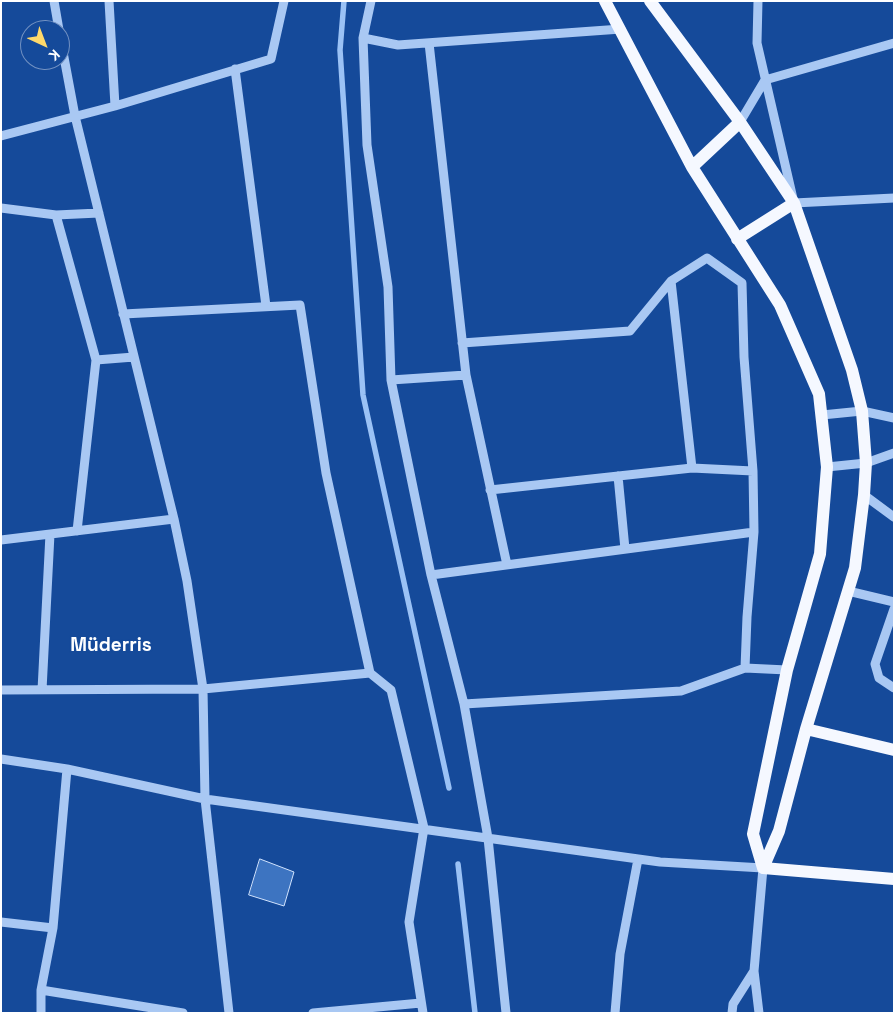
<!DOCTYPE html>
<meta charset="utf-8">
<style>
body{margin:0}
#map{position:relative;width:895px;height:1014px;overflow:hidden;background:#154a9a;font-family:"Space Grotesk",sans-serif}
canvas{display:block}
.frame{position:absolute;inset:0;border:2px solid #fff;pointer-events:none}
.north{position:absolute;left:20px;top:20px;width:50px;height:50px;box-sizing:border-box;background:#154a9a;border:1px solid #7392c2;border-radius:50%;rotate:137deg;font-size:14px;font-weight:700;line-height:20px;text-align:center;color:#fff}
.north::after{content:'';display:block;margin:auto;width:18px;height:22px;background:#ffd96b;clip-path:polygon(50% 0,100% 100%,50% 72%,0 100%)}
</style>
<div id="map">
<canvas width="895" height="1014"></canvas>
<div class="frame"></div>
<div class="north">K</div>
</div>
<script>
const g = document.querySelector('canvas').getContext('2d');
g.lineJoin = 'round';
function stroke(path, color, width, dash) { g.strokeStyle = color; g.lineWidth = width; g.lineCap = dash ? 'butt' : 'round'; g.setLineDash(dash || []); g.stroke(path); }
function paint(path, color) { g.fillStyle = color; g.fill(path, 'evenodd'); }
function label(font, color, halo, rows, align = 'center') {
  g.font = font + ' "Space Grotesk",sans-serif'; g.lineWidth = 4; g.setLineDash([]); g.textBaseline = 'middle'; g.strokeStyle = halo; g.fillStyle = color; for (const [text, x, y, turn = 0] of rows) {
    g.save(); g.translate(x, y); g.rotate((+turn || 0) * Math.PI / 180); g.textAlign = isNaN(turn) ? turn : align; if (halo) g.strokeText(text, 0, 0); g.fillText(text, 0, 0); g.restore();
  }
}
stroke(new Path2D(`
 M344,1L340,50L363,395L449,788
 M458,864L475,1013`), '#9bc2f5', 5.5);
const building = new Path2D(`
 M260,859L294,872L284,906L249,895Z`);
paint(building, '#3d74c1');
stroke(building, '#d1e3fd', 1);
stroke(new Path2D(`
 M54,1L59,30
 M109,1L115,106
 M371,1L363,38L367,145L388,287L391,380L431,575L464,704L488,838L506,1013
 M758,1L757,43L794,203L894,198
 M60,36L75,116L174,519L187,581L203,689L205,799L229,1013
 M363,38L398,45L621,29
 M429,43L466,375L507,565
 M235,69L266,306
 M740,122L765,80L894,43
 M1,136L115,106L271,59L284,1
 M1,208L56,215L99,213
 M56,215L96,360L77,531
 M671,281L692,468
 M123,314L300,305L326,473L370,673L391,690L424,828L409,922L423,1013
 M462,343L630,331L671,281L707,258L742,283L744,357L753,471L754,532L747,617L745,668
 M96,360L134,357
 M391,380L466,375
 M822,415L862,411L894,418
 M827,467L866,463L894,453
 M618,476L625,549
 M490,490L692,468L753,471
 M864,495L894,517
 M1,540L174,519
 M431,575L754,532
 M848,591L894,602
 M894,609L875,664L879,678L894,688
 M1,690L203,689L370,673
 M42,690L50,534
 M464,704L681,691L745,668L787,670
 M1,759L67,769L205,799L660,862L763,868L754,971L759,1013
 M1,922L53,928
 M41,990L183,1013
 M41,1013V990L53,928L67,769
 M313,1013L421,1003
 M615,1013L620,954L638,859
 M732,1013L733,1004L754,971`), '#a9c8f3', 9);
stroke(new Path2D(`
 M605,1L692,167L780,305L819,394L827,467L820,554L787,670L753,834L763,868
 M650,1L740,122L794,203L852,370L862,411L866,463L864,495L855,568L806,729L779,831L763,868
 M692,167L740,122
 M737,239L794,203
 M806,729L894,750
 M763,868L894,879`), '#f5f8ff', 12);
label('bold 19px', '#fff', '#154a9a', [
 ["Müderris",111,646]
]);
</script>
